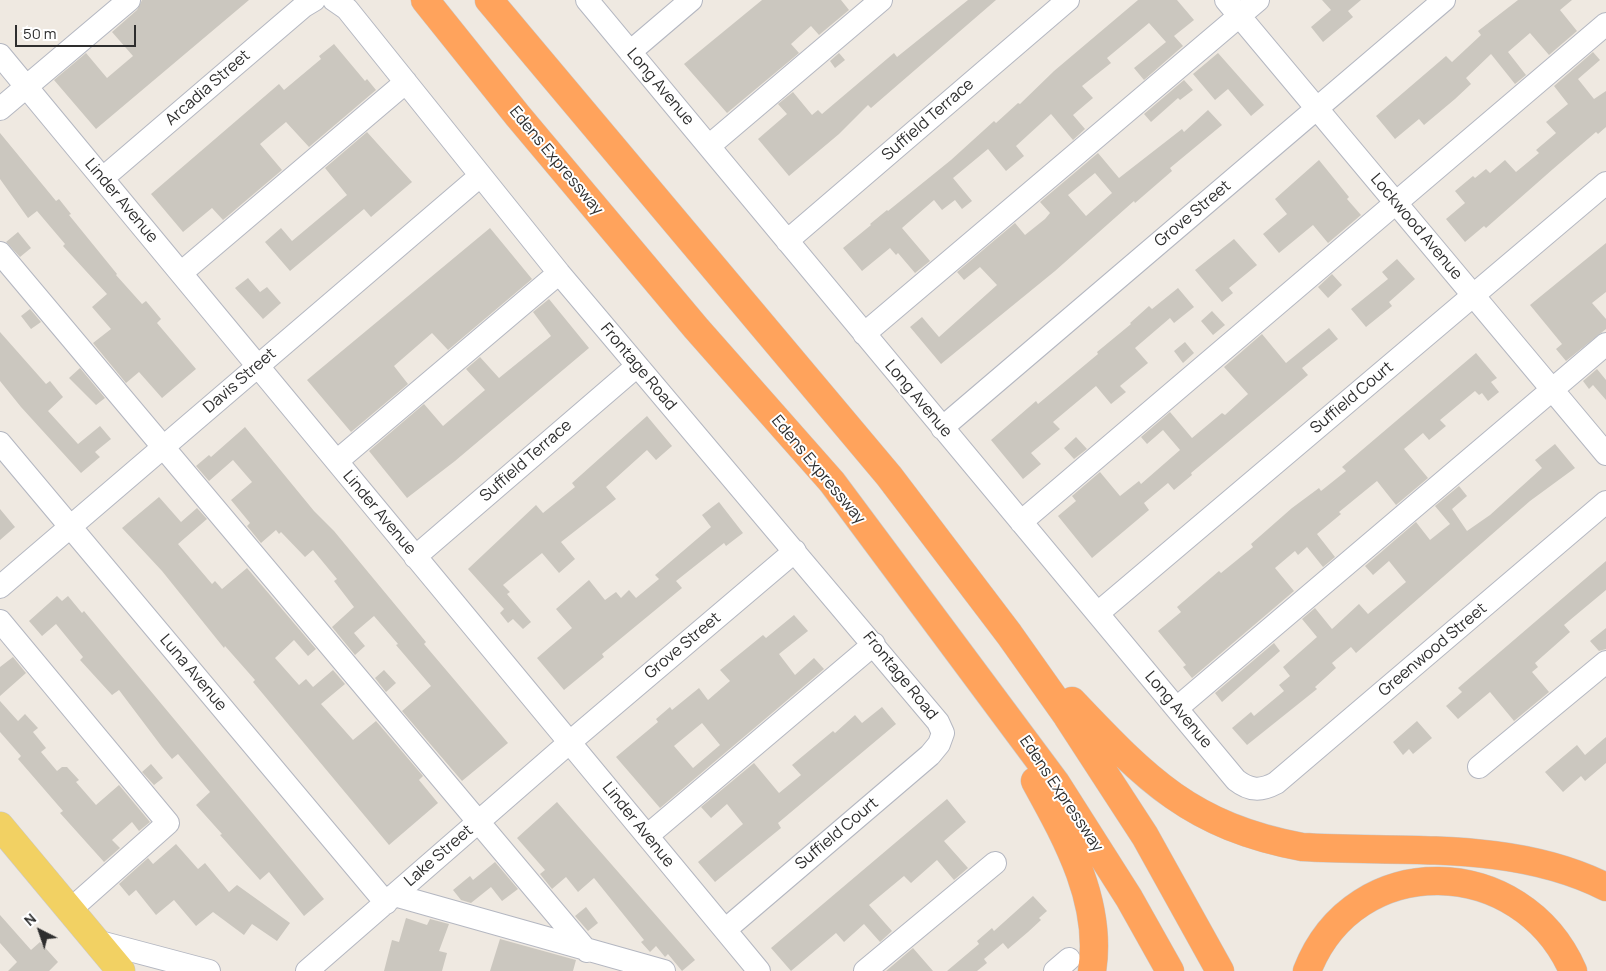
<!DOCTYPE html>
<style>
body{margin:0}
#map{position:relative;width:1606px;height:971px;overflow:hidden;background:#efe9e1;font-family:Manrope,sans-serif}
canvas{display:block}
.north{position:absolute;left:15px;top:906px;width:50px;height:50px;-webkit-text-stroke:4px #fff;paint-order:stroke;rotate:319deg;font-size:14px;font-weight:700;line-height:20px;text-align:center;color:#2e2e2e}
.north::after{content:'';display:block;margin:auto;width:18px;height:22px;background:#2e2e2e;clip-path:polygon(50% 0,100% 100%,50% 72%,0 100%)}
.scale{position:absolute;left:15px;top:25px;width:121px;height:22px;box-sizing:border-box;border:2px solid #2e2e2e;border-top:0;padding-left:6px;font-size:15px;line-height:18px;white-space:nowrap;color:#2e2e2e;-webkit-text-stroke:4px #fff;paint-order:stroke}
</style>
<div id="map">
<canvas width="1606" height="971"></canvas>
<div class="north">N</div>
<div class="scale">50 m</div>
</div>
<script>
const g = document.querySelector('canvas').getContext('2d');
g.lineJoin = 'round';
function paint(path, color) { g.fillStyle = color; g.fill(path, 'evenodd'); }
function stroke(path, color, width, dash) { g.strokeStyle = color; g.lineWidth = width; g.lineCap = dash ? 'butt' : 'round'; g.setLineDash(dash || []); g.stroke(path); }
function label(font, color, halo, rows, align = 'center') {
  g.font = font + ' Manrope,sans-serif'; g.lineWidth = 4; g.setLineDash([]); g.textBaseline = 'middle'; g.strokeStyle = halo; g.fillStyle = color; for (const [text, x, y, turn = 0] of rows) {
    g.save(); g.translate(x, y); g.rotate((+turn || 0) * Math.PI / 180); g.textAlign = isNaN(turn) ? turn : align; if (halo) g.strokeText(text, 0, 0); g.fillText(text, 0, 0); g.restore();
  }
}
paint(new Path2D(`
 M142,0H249L96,129L54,80L86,53L107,78L133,56L112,32L137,10Z
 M762,0H841L849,10L819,35L811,26L791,44L799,53L727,113L684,64Z
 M968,0H996L871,108L868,105L839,134L789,176L758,139L787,114L778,104L793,92L812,115L818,110L822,114L894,53L897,57Z
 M1138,0H1177L1194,20L1174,36L1183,46L1144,80L1134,68L1166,42L1149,23L1107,58L1111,63L1082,86L1093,98L1073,115L1085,129L1073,140L1051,114L1016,146L1024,156L1006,171L988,149L953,178L972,201L962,209L955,200L942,210L934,200L902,228L930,261L915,273L898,253L896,255L890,248L862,271L843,248L871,225L870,224L887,210L888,211L951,160L994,121L996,123L1018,103L1020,104L1054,71Z
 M1322,0H1361L1348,11L1353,17L1323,42L1311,27L1331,10Z
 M1518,0H1572L1560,10L1577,31L1549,55L1530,33L1508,52L1526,75L1515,84L1491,54L1466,78L1471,84L1455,99L1424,125L1419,119L1395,139L1376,116L1446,56L1452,62L1481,35L1478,31Z
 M334,44L365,81L367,79L376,90L309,147L286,122L260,144L282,170L223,220L212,208L183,232L151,194L279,84L284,90L321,59L319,56Z
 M1593,52L1600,60L1578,79L1594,99L1606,91V127L1598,134L1596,132L1553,169L1486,228L1484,226L1465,242L1446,219L1465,203L1455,191L1473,176L1475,178L1486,169L1490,173L1505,160L1516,172L1539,153L1536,150L1556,133L1546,122L1568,104L1554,86Z
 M839,53L845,60L835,68L830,61Z
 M1218,53L1264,105L1251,116L1228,89L1215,100L1193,74Z
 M1184,80L1193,90L1180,100L1178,98L1151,122L1144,114Z
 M1208,110L1222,125L1170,168L1172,171L1135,203L1134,201L1055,271L941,364L910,327L922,317L939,337L997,285L980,267L964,280L957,272L1015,223L1025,235L1045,219L1050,213L1040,202L1098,153L1119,178L1182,129L1184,132ZM1095,173L1112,193L1086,216L1068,195Z
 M367,132L412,182L371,217L364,209L290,271L265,242L281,228L292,241L347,195L325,168Z
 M0,133L56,201L59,199L71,214L69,215L117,274L116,275L142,304L146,301L161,319L157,323L196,369L162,398L139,372L126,383L93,343L111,329L92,307L107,294L63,246L65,244L37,211L28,218L0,179Z
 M1319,160L1349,197L1347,199L1361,215L1328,243L1313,225L1279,253L1263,234L1287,214L1275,199Z
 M490,228L532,279L448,350L432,333L394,366L408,384L351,432L307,380Z
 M18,232L31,248L20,257L6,242Z
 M1234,239L1257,265L1229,288L1233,293L1222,302L1195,270Z
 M1606,243V292L1592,303L1606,319V329L1566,361L1556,349L1562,344L1530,305Z
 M1397,259L1415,279L1389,302L1392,306L1366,327L1351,309L1388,279L1382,272Z
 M1332,274L1342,285L1328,298L1318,287Z
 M248,278L260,292L267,287L281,303L263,319L235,288Z
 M1178,288L1194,307L1174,323L1170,318L1135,348L1148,363L1120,386L1126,392L1111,404L1096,386L1053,422L1060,429L1031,453L1041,464L1023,479L991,440L1036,401L1038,404L1098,354L1097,352L1131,324L1130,323L1149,306L1152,309Z
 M549,299L589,348L455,461L407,498L369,451L424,404L443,426L485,390L466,369L480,357L499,378L551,336L533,312Z
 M30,309L41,322L31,329L21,316Z
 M1212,311L1225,325L1213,335L1201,321Z
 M1329,328L1338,339L1302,368L1308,375L1191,473L1192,475L1174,490L1168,483L1144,503L1149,510L1092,558L1058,516L1076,501L1072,496L1100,472L1120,496L1139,481L1141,484L1180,450L1163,430L1147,444L1141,437L1170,412L1192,438L1222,413L1225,415L1248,394L1224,367L1262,334L1286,363Z
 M0,332L46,384L50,381L63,397L48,411L78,444L100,426L111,439L95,452L100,457L81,473L21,407L0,381Z
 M1185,342L1194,353L1183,363L1174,351Z
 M1476,353L1497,378L1491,382L1499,392L1488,401L1482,393L1479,395L1475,391L1440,420L1446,426L1429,440L1423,433L1404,449L1428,478L1396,505L1377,481L1339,512L1341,514L1317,534L1335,557L1323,567L1307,547L1298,555L1295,551L1275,568L1294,591L1192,678L1183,667L1186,665L1158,631L1181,612L1177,607L1219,571L1221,573L1253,547L1251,544L1292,508L1319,488L1321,491L1346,471L1342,467Z
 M80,368L105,398L96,405L69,378Z
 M1597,369L1606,380V400L1593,385L1589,389L1583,381Z
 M647,416L672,446L656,460L647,450L606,487L616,499L561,542L575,559L559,573L542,553L503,585L510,592L507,594L531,622L523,629L513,619L508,623L500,613L504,609L468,569L536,505L543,513L575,487L572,483Z
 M245,427L314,511L334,531L426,642L424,644L508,743L462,781L402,711L431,686L396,645L398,644L374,616L354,633L365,646L355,655L332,627L354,607L334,581L337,579L313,550L305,557L281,532L279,534L276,530L261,543L247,526L250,523L231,500L252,482L233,460L209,481L196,466L209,455L211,457Z
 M1076,437L1087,449L1074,459L1064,448Z
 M1555,444L1575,468L1530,501L1356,653L1351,647L1332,663L1336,668L1315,687L1317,689L1247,745L1232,728L1251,712L1254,716L1284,691L1279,685L1290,676L1283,667L1317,637L1302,619L1315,608L1332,629L1359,604L1368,614L1406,582L1389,561L1373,575L1365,566L1416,522L1430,540L1450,524L1435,506L1459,486L1467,496L1452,509L1467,531L1490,515L1542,468L1535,460Z
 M159,497L181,522L197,508L207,519L178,544L212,584L215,581L222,589L247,568L316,649L308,656L294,640L275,658L299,685L306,679L313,687L333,670L345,684L321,704L353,740L376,721L423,776L419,780L438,803L389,845L253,682L255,680L225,646L224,648L162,571L122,528Z
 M719,502L743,533L726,546L724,543L676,581L682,588L602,654L604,657L564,690L537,658L572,628L556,609L589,580L605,600L616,592L621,598L629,590L636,598L659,579L655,575L711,527L702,515Z
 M0,509L15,527L0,540Z
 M1606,561V590L1564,625L1570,632L1535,663L1538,667L1532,672L1549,692L1514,721L1490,692L1458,719L1446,706L1462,692L1458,688Z
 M57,596L62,601L68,596L82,613L84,611L324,899L304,916L269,872L260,880L220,835L222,834L196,805L210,792L178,754L172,759L162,747L119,690L112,695L80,660L83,657L56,624L42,636L29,621Z
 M794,615L808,631L779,654L795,675L814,658L824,669L660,808L616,757L658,722L656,719L670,707L672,710L699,688L708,700L730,681L720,670L763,635L766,638ZM702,723L720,745L693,768L674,746Z
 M1606,628V649L1599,651L1590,641Z
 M1274,643L1280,651L1222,702L1215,693Z
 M13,657L26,673L0,696V667Z
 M384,670L396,683L386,692L375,678Z
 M0,701L18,721L25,714L38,728L33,732L46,748L41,752L57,771L62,767H67L79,780L76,782L96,805L119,785L150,822L139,831L132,822L112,840L120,848L104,862L60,813L63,811L18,759L21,756L0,732Z
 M882,707L896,724L778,823L781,828L715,882L698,862L743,824L727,804L711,818L701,807L754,763L779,793L801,775L792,765L833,731L835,733L855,715L862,723Z
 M1417,721L1432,738L1413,754L1409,749L1403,755L1393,742Z
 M1606,737V763L1585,781L1581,776L1563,792L1545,772L1577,745L1585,755Z
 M151,764L163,778L154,785L142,772Z
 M947,799L966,822L944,841L968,868L954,880L937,860L911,883L904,876L869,905L892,931L880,942L864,924L844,942L836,933L791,971L771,948Z
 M557,802L695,960L682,971L668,954L665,957L656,946L650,952L641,942L644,940L594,878L578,892L566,877L552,889L540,874L545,870L517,838Z
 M176,844L198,869L205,863L229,892L237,885L290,923L277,941L252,924L244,935L213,912L196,926L174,900L156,915L136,890L129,896L119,884L148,858L153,864Z
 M495,862L518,889L502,901L491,887L471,903L461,900L453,890L470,876L473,880Z
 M1033,896L1047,911L1039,918L1041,920L1028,932L1008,949L1003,943L984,959L987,963L977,971H947L979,944L977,941L992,928L994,931Z
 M586,907L598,923L588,931L575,916Z
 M0,915L31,950L40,942L58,962L49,971H8L17,962L0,943Z
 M406,918L427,925L430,919L449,924L439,951L447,953L442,971H384L392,940L399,942Z
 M500,939L576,960L573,971H490Z
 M913,948L933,971H886Z`), '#cbc7bf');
const minor = new Path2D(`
 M334,0L347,9L559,273L938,722L943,733L939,744L930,755L725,930
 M587,0L1236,780C1250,791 1261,791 1276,783L1606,502
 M1226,0L1606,454
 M630,52L691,0
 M0,55L759,971
 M0,109L129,0
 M709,146L881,0
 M103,178L304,6L314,0
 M787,241L1068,0
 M0,253L587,951
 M181,273L406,82
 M864,334L1258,0
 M942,428L1444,0
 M0,443L386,903
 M337,461L559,273
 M1021,522L1606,24
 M415,557L637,366
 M0,587L480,176
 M1098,613L1606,183
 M0,621L168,823L70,910
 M1177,708L1606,344
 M1479,767L1606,662
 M647,836L874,644
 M394,895L664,971
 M96,941L209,971
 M307,971L570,742L795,551
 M865,971L995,863
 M1055,971L1069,959`);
const major = new Path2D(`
 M0,826L121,971`);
const highway = new Path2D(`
 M425,0L518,116L696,328L832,482L1056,783L1129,898L1170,971
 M489,0L889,476L1009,634L1067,716L1145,836L1220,971
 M1072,701C1147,780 1191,826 1302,847C1403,853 1513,840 1606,887
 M1035,781C1067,839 1103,903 1092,971
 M1307,971C1355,848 1522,854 1573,971`);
stroke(minor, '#b4b7c1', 24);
stroke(major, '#c9c9c9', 29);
stroke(highway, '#c9c9c9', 29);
stroke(minor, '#fff', 22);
stroke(major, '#f2d163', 28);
stroke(highway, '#ffa35c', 28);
label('16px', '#2e2e2e', '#fff', [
 ["Long Avenue",660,87,50],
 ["Arcadia Street",208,88,-41],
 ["Suffield Terrace",928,120,-41],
 ["Edens Expressway",556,161,50],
 ["Linder Avenue",121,201,50],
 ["Grove Street",1193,214,-40],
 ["Lockwood Avenue",1416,227,50],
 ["Frontage Road",638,367,50],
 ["Davis Street",240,381,-41],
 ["Suffield Court",1352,398,-40],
 ["Long Avenue",918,399,50],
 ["Suffield Terrace",526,461,-41],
 ["Edens Expressway",818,470,50],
 ["Linder Avenue",379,513,50],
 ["Grove Street",683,646,-40],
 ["Greenwood Street",1433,650,-40],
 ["Luna Avenue",193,673,50],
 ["Frontage Road",900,676,51],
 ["Long Avenue",1178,710,50],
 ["Edens Expressway",1061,794,56],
 ["Linder Avenue",638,825,51],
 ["Suffield Court",837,834,-40],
 ["Lake Street",439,856,-41]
]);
</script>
